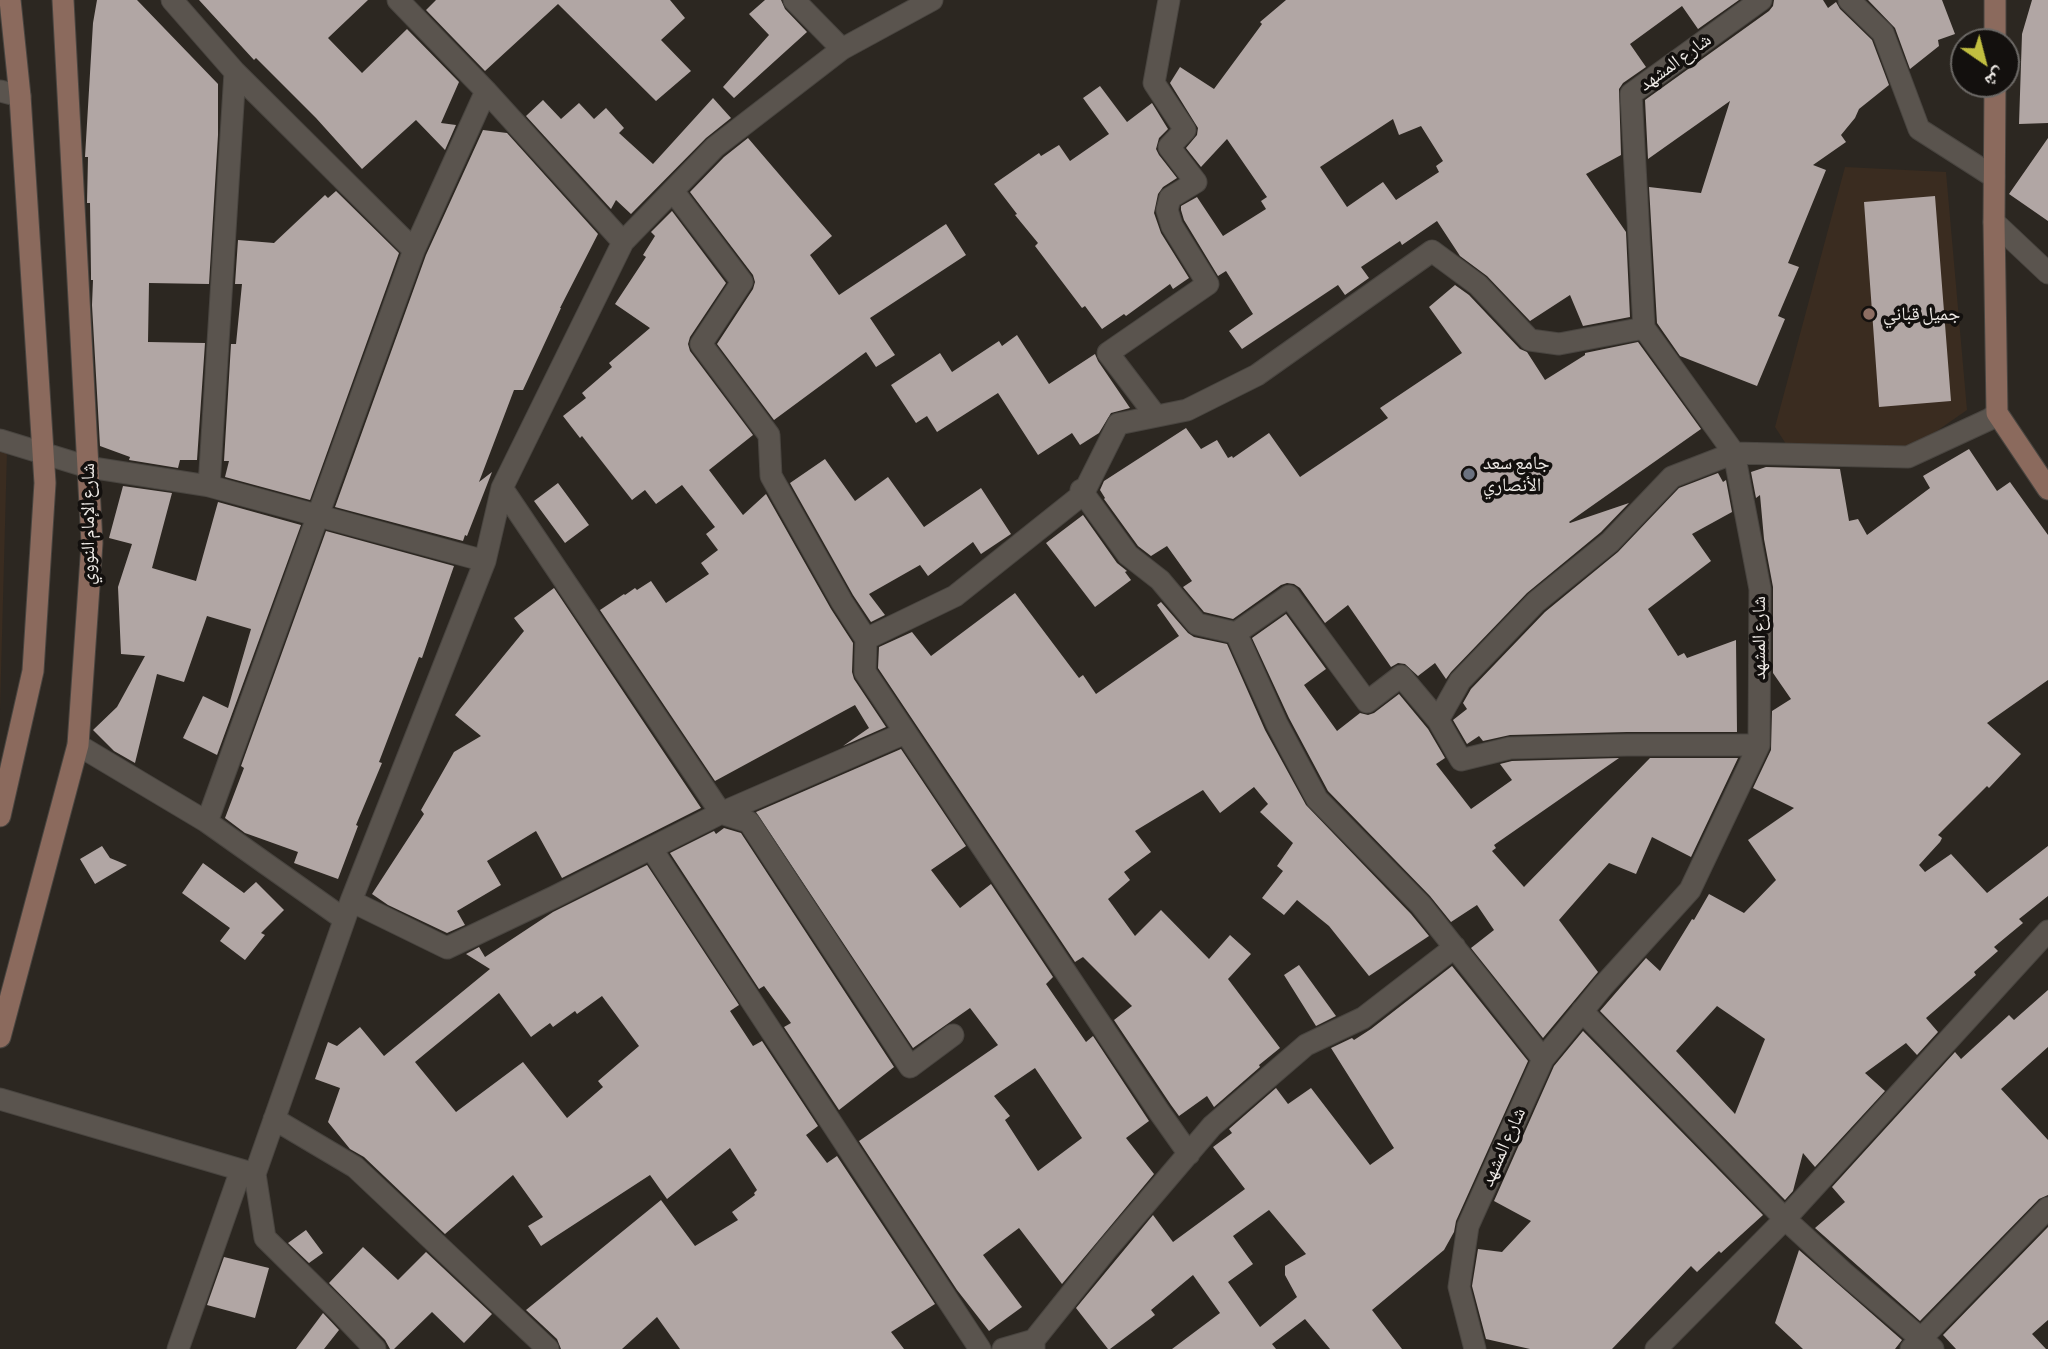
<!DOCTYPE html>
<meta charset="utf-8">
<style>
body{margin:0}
#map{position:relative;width:2048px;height:1349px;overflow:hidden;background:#2c2721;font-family:"Asap Condensed","Noto Naskh Arabic",sans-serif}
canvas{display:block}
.north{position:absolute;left:1950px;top:28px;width:70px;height:70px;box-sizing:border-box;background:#13100e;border:2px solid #6b6865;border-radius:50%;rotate:145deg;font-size:19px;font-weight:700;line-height:28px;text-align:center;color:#efebe7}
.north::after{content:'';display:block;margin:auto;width:24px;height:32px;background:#c1be40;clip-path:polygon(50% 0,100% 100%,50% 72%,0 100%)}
</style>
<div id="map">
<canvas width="2048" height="1349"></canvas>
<div class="north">ش</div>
</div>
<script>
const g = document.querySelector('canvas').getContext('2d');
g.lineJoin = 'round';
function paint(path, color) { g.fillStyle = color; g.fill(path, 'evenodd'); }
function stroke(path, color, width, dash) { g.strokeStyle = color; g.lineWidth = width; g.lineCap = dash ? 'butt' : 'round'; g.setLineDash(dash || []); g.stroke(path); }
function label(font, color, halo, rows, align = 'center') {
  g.font = font + ' "Asap Condensed","Noto Naskh Arabic",sans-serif'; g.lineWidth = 7; g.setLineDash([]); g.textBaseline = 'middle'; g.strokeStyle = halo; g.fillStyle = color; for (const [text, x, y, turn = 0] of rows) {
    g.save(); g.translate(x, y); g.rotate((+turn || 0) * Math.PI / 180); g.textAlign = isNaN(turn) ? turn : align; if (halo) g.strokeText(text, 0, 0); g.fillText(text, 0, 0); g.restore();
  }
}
paint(new Path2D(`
 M1845,167L1946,172L1967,410L1911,449L1786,444L1775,427Z
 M0,449L7,451L0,710Z`), '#3a2c20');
paint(new Path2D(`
 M97,0H137L218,84V135L209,284L149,283L148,342L205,343L197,460H180L178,468L129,460L130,457L100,446L92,305L93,280H91V274L90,203H87L88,157H85L93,23Z
 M199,0H368L328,38L362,73L407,29L459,82L441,123L456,125L445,150L416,120L362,169L316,118L256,58L254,60Z
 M436,0H670L685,18L661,40L691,71L656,101L558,4L485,71L426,10Z
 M765,0H781L785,9L807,32L734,98L723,87L769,35L749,14Z
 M1286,0H1739L1698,29L1682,6L1630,44L1646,67L1623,83L1619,89L1621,155L1586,174L1626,232L1630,317L1583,326L1570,295L1530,321L1487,276L1460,256L1437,221L1402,245L1400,241L1361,267L1369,278L1345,295L1338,285L1242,349L1229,331L1253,314L1226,271L1218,276L1184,220L1181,210V206L1197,197L1223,236L1266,209L1261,201L1267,197L1227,139L1201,167L1186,148L1197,135L1198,128L1170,83L1180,67L1214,89L1262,24L1260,22ZM1393,119L1399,135L1421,126L1443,161L1436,166L1439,172L1396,200L1383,182L1347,207L1320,167Z
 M1774,0H1823L1828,8L1836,2L1840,9L1872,40L1889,85L1859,109L1855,118L1841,135L1846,142L1813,165L1826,170L1788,263L1799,267L1778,316L1785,319L1757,386L1680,356L1657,323L1649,187L1701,193L1730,101L1648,159L1645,100L1769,11L1773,6Z
 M1868,0H1942L1955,34L1938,40L1939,46L1910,69L1895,28Z
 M2032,0H2048V123L2019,124L2022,34Z
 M1100,86L1127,122L1152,103L1168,129L1159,138L1156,149L1159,155L1177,178L1163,187L1158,194L1154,213L1161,233L1189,278L1173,289L1170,284L1126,316L1124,314L1102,329L1085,306L1082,308L1035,246L1038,243L1015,215L1017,214L994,184L1039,153L1041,156L1059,145L1070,161L1109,134L1083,98Z
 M713,98L731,118L706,138L631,214L616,200L611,209L526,116L543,100L561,119L579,103L594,119L606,108L624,128L619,133L653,164Z
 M483,130L507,133L598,234L560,308H561L523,390H514L479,482L492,472L467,536L465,535L463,541L335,507L426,255Z
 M748,138L832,236L810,255L839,295L946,224L966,255L870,318L895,355L876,367L866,352L774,420L717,344L753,289L755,282L753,275L690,192L724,157Z
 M2048,138V221L2009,194Z
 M336,191L399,253L310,500L225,477L229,461H224L231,344H236L242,284H235L238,240L274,243L325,195L328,198Z
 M1935,196L1951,401L1879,407L1864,202Z
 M672,211L726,283L690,337L688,344L690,351L753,435L709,470L743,515L766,494L831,609L853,643L852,672L854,679L886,727L843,746L869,728L855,705L715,781L600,610L624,594L625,595L635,588L637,590L651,581L666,603L709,574L701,563L718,550L706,534L715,527L682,485L656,504L645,490L632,500L582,436L580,438L563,416L586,398L582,393L612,367L609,363L650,328L615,304L646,257L643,255L655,236L651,232Z
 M1455,285L1469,295L1520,349L1527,352L1545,380L1585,355V353L1638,342L1701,429L1569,522L1570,523L1629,503L1601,532L1527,593L1451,672L1446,679L1435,663L1418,676L1405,664L1398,663L1391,667L1348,605L1325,623L1300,588L1294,584L1287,583L1281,585L1233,619L1204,612L1183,587L1192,581L1167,546L1151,556L1138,546L1104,499L1105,498L1100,490L1104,481L1186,428L1201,449L1217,440L1228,458L1232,456L1233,458L1269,433L1300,477L1388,418L1380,408L1462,353L1429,307Z
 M1017,335L1049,384L1095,354L1098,361L1130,408L1111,413L1099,433L1080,445L1072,433L1038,455L998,393L937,432L927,416L916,423L891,385L940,353L952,372L999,341L1002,346Z
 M1969,449L1997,491L2010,482L2048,535V680L1987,723L2021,754L1989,788L1987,786L1938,835L1942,838L1940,842L1919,865L1925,872L1951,854L1987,893L2048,846V896L2019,919L2023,923L1994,947L1998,951L1974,972L1976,975L1926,1018L1938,1032L1917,1055L1906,1043L1865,1073L1885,1091L1815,1167L1803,1153L1793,1191L1785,1200L1600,1011L1646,958L1660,971L1692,919L1694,920L1709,894L1744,913L1776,880L1748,840L1794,808L1753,788L1771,750L1772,711L1791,699L1773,673V587L1764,539L1760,495L1756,498L1751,472L1766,467L1840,469L1849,521L1858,519L1867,535L1930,488L1923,476ZM1717,1006L1765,1039L1735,1114L1676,1051Z
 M825,459L855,501L888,477L924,527L981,488L1011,534L981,554L973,542L928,576L920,565L869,594L885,615L871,622L853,595L790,483Z
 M1718,473L1723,482L1726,480L1732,512L1692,534L1711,561L1648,609L1678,656L1684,653L1687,658L1736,640L1737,732H1627L1510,735L1483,741L1479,736L1467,744L1453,720L1467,709L1463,703L1471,689L1545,612L1618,552L1679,488Z
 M558,483L589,525L565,543L534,501Z
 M123,486L172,493L152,568L196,581L218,502L301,525L217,755L183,738L203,696L228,708L251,629L207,616L184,682L157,674L135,763L114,751L93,730L117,707L145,656L121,654L118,587L132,544L109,538Z
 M1083,515L1117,563L1127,571L1125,572L1131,580L1095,607L1046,543Z
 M326,531L454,566L422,658L419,657L379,762L382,763L356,825L358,826L338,879L294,863L298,852L245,833L225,818L244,768L241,766Z
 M554,588L701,808L562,878L536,831L487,861L501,885L457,911L465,925L447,933L388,905L372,894L424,814L421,810L454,752L481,736L455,715L524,631L514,618Z
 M1015,593L1079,678L1083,675L1096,694L1179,636L1157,605L1161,602L1188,633L1194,637L1227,644L1265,730L1306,805L1411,914L1429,936L1369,976L1329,926L1297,900L1284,915L1262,898L1283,871L1277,866L1293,843L1260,812L1268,804L1254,787L1220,813L1203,790L1135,831L1151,852L1124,872L1130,880L1108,899L1135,936L1161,910L1209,959L1230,935L1251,954L1228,979L1280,1048L1259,1065L1260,1067L1214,1107L1207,1096L1179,1116L1171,1105L1114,1020L1132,1006L1083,957L1075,962L878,668L879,647L912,632L931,656Z
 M1286,614L1326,669L1304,685L1337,731L1360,713L1368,715L1374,713L1399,694L1428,729L1445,758L1436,764L1471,809L1512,780L1500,764L1512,761L1619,758L1494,845L1496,848L1492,851L1524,887L1650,758H1738L1691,857L1652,837L1636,874L1609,863L1559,920L1598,972L1543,1038L1471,948L1494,930L1477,905L1451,922L1430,896L1328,791L1289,718L1252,638Z
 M901,749L966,846L931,870L960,908L991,884L1053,977L1046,984L1086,1042L1093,1036L1149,1121L1126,1138L1154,1174L1062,1284L1019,1228L983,1255L1022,1307L989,1331L957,1290L859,1141L998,1045L970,1008L913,1048L756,812ZM1035,1068L1082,1138L1038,1171L1005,1120L1010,1116L994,1096Z
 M724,828L741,833L894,1067L839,1110L784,1027L791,1023L764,986L759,989L670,853L714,831L716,834Z
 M102,846L110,858L127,865L95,884L80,859Z
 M203,863L244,893L256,882L284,910L261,933L265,935L245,960L220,941L230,928L182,893Z
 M647,865L739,1005L730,1011L753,1046L762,1041L818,1126L806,1135L827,1163L837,1156L935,1304L891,1332L904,1349H680L657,1317L622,1349H561L557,1339L526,1310L661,1200L695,1246L738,1220L732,1212L755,1195L754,1193L757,1190L730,1148L667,1199L650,1175L541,1246L528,1226L543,1217L513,1175L445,1234L364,1157L350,1149L328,1122L340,1088L315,1079L328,1042L337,1046L360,1027L384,1056L490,969L466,954L479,947L485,957L553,912ZM499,993L531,1037L550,1023L553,1027L575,1011L577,1014L602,996L639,1046L598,1081L603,1087L567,1118L523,1062L456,1112L415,1062Z
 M1299,965L1336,1016L1316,1026L1284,975Z
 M1452,966L1528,1061L1456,1221L1454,1232L1444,1250L1372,1310L1402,1349H1330L1305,1319L1272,1344L1276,1349H1172L1220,1313L1193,1275L1151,1310L1155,1315L1110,1349H1108L1076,1308L1153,1215L1173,1242L1245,1189L1213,1147L1232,1133L1229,1129L1276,1088L1288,1104L1311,1088L1370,1165L1394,1148L1331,1048L1352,1038L1354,1040L1371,1029ZM1269,1210L1306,1254L1285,1266V1275L1297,1297L1260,1327L1228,1282L1253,1264L1233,1236Z
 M2048,990V1047L2001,1089L2048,1140V1195L2039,1199L1920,1321L1815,1228L1845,1202L1832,1187L1955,1052L1961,1059L2009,1015L2014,1020Z
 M1583,1031L1763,1215L1721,1253L1719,1251L1697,1272L1691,1266L1612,1349H1530L1486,1339L1472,1286L1478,1249L1502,1252L1531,1221L1494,1201L1554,1066Z
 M2048,1227V1320L2032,1334L2046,1349H1956L1943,1335Z
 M306,1230L323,1253L309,1263L288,1243Z
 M363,1247L398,1280L426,1252L492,1314L464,1343L432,1312L394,1349H390L385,1340L329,1283Z
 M1799,1250L1902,1340L1895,1349H1803L1775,1323Z
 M224,1257L269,1268L255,1318L207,1305Z
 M323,1313L339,1330L324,1349H296Z`), '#b1a6a4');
const street = new Path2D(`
 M172,0L235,72L414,250
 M398,0L486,91L623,242
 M794,0L842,49
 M1849,0L1883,33L1919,129L1994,177
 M0,91L20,96
 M673,191L742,282L701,344L769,435L771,476L842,602L866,639L865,672L1160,1113L1189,1154
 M1994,222L2048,273
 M1156,416L1108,353L1208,284L1172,226L1167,210L1170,198L1196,182L1169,147L1185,130L1154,83L1169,0
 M0,440L88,467L209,486L485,561
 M209,486L235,72
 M502,488L721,813L749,822L910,1067L953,1035
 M1081,490L1128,555L1160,580L1197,624L1236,633L1289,596L1367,702L1401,676L1438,720L1461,760L1510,748L1627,745H1759
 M1236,633L1277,724L1317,799L1421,905L1543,1059
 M866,639L955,596L1083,494L1118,424L1187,410L1257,375L1432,251L1478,285L1530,340L1559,344L1644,328
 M1438,720L1460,681L1536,602L1610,542L1672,477L1734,453L1908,457L1990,419L1997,413
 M78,745L207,822
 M651,848L980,1349
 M351,901L447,948L554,897L721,813L905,733
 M344,919L207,822L414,250L486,91
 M1582,1011L1785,1219L1844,1273L1933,1349
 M0,1099L255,1174
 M274,1119L355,1167L548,1349
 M178,1349L241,1170
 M375,1349L337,1309L265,1238L255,1174L351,901L485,561L502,488L623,242L715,147L842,49L932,0
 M1003,1349L1034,1340
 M1034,1349V1340L1107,1249L1212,1126L1306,1045L1363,1018L1455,947
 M1475,1349L1459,1287L1468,1226L1543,1059L1603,986L1690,890L1759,745L1760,589L1734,453L1644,328L1631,94L1761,0
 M1656,1349L1785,1219L2048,931
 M1911,1349L2048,1208`);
const secondary = new Path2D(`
 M1995,42V0
 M1995,84L1994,222L1997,413L2048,489
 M0,816L33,671L45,483L20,96L10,0
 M0,1037L78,745L92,543L63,0`);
stroke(street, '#494540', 23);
stroke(secondary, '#494540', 23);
stroke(street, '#5a544e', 21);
stroke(secondary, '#8b6a5d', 21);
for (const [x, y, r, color] of [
 [1869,314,7,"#8d6e63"],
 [1469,474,7,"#6b7280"]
]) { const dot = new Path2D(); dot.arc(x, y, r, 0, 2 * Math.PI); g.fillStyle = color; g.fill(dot); stroke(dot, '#13100e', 2.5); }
label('19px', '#efebe7', '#13100e', [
 ["شارع المشهد",1675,62,-36],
 ["شارع الإمام النووي",88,524,-90],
 ["شارع المشهد",1759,638,-90],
 ["شارع المشهد",1503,1147,-66]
]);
label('19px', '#efebe7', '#13100e', [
 ["جميل قباني",1883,314],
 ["جامع سعد",1483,463],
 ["الأنصاري",1483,485]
], 'left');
</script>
